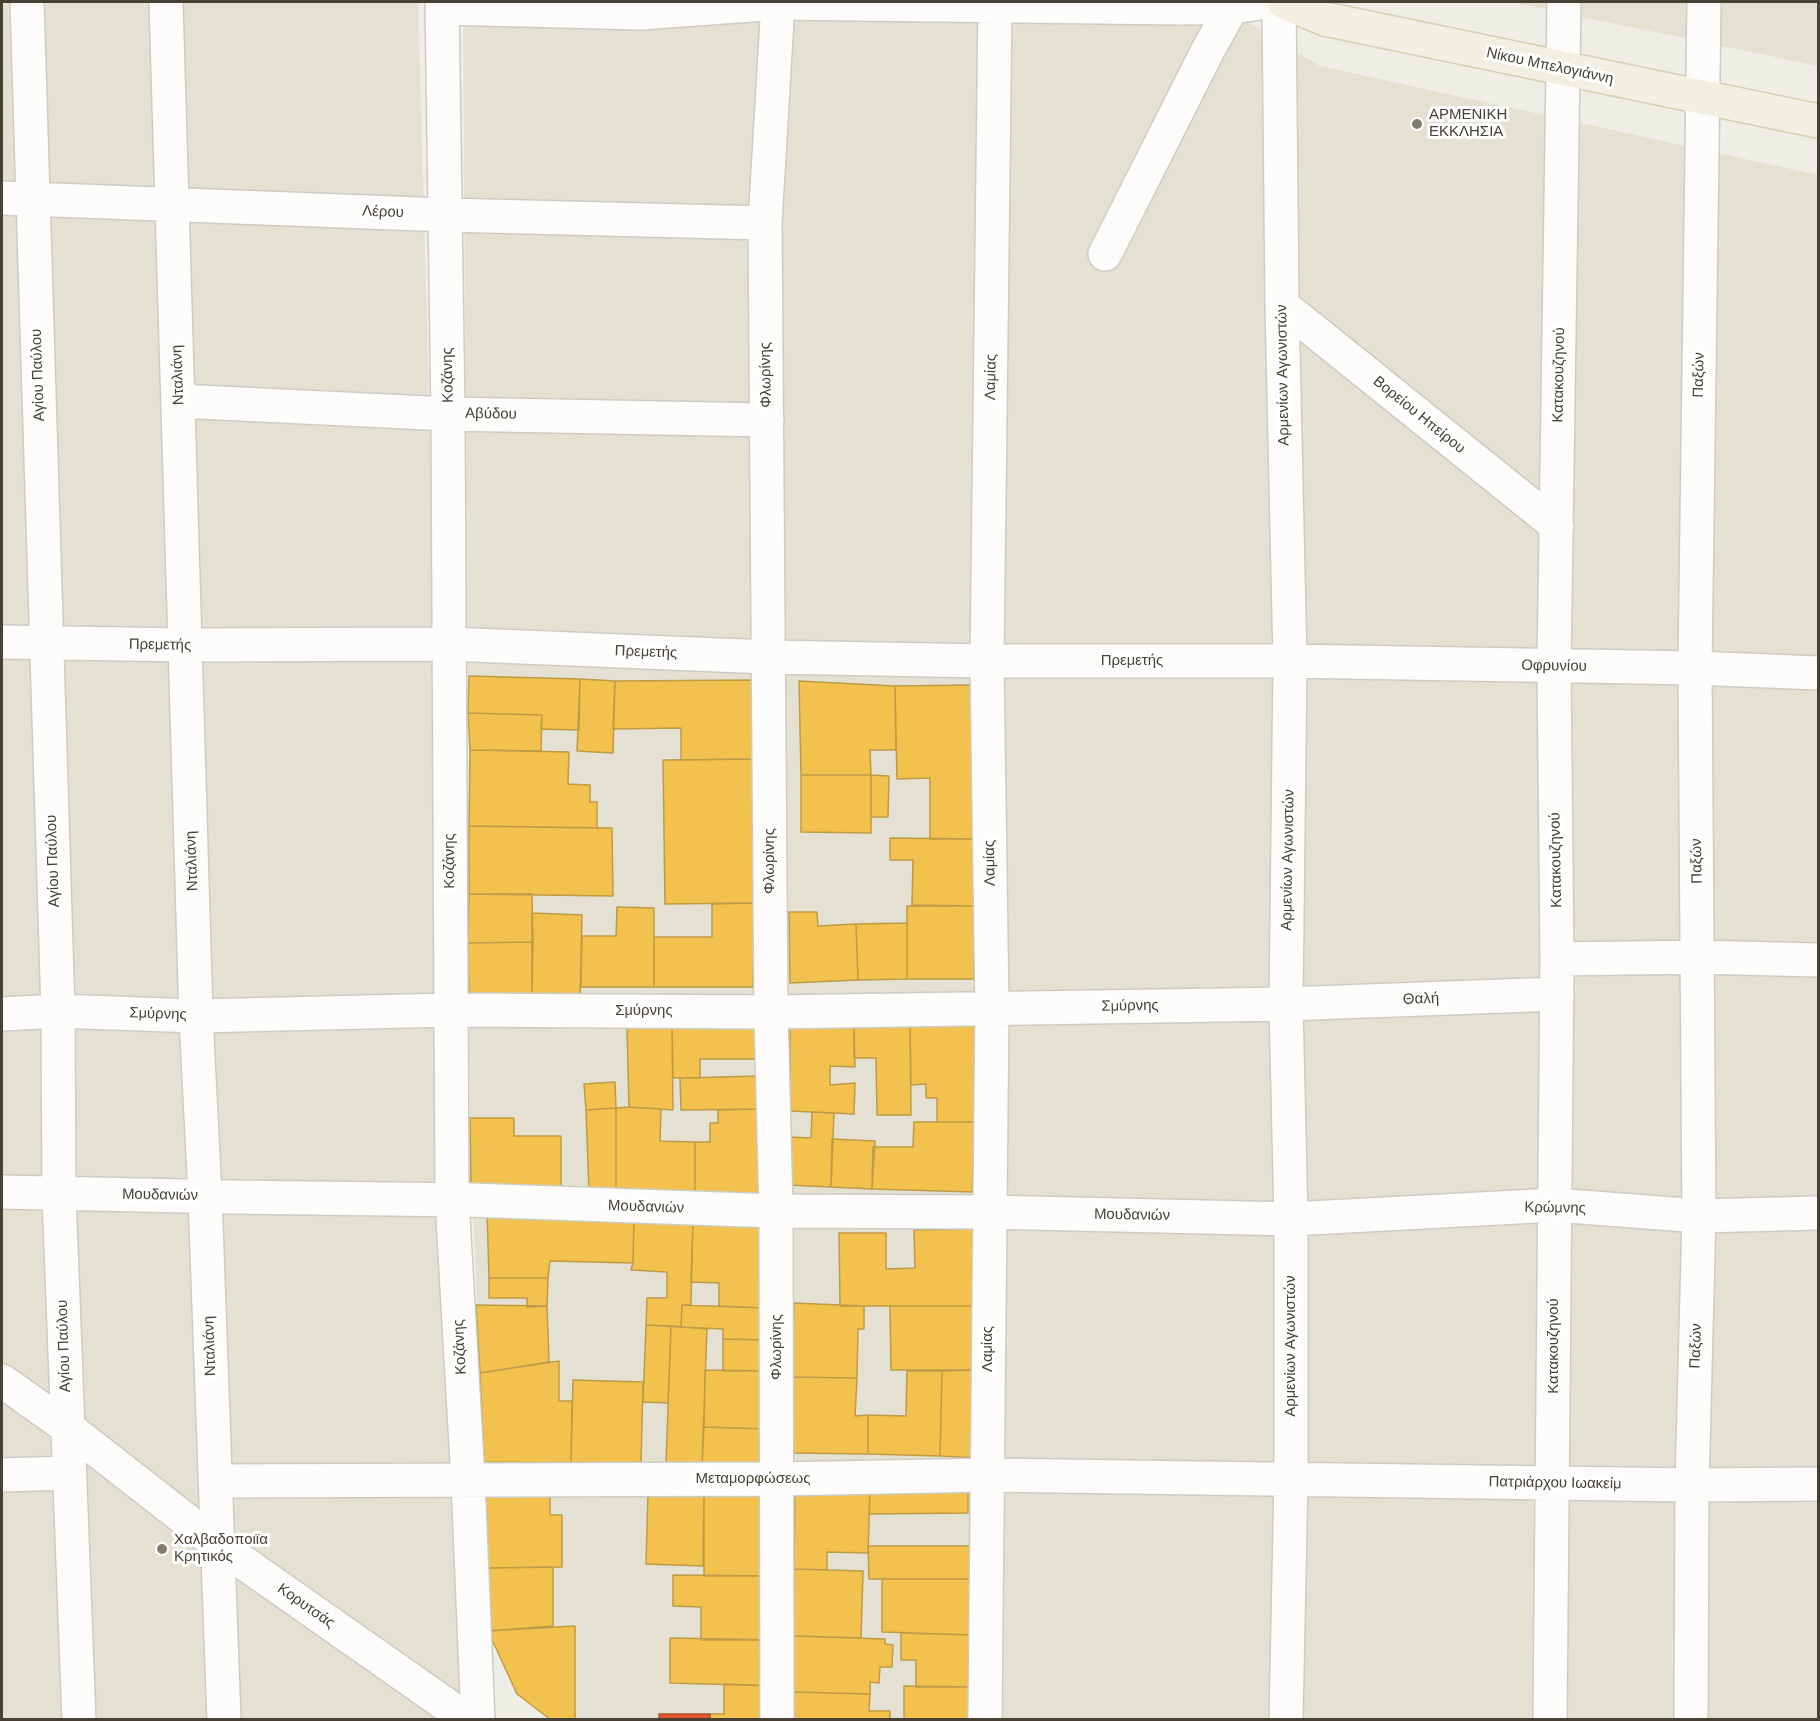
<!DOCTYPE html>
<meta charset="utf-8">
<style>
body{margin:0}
#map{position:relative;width:1820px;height:1721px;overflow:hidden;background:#efeee6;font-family:"PT Sans",sans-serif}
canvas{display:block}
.frame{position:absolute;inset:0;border:3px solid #464132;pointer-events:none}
</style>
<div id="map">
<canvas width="1820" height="1721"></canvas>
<div class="frame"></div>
</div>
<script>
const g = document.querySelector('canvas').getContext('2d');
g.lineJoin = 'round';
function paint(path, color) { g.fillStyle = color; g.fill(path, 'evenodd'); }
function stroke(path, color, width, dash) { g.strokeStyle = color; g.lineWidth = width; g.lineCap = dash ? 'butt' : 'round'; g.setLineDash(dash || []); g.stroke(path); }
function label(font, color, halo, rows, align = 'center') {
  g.font = font + ' "PT Sans",sans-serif'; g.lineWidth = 6; g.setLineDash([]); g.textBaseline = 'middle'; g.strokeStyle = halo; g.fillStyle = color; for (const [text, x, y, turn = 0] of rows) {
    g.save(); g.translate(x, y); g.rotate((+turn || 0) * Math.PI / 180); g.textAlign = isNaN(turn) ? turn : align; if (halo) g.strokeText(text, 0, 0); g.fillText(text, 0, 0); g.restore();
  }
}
paint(new Path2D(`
 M2,2H418L466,1719L2,1720Z
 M463,2H1214L1320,66L1818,175V1719L551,1720L517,1694L488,1631L486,1496L473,1213L471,1192L468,976L470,750L468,713Z
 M1510,2H1818V66Z`), '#e4e1d3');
const homes = new Path2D(`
 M469,676L580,679L579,730L541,729L542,715L468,713Z
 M580,679L615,681L613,753L577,751Z
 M752,680L753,759L681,760V728L613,729L615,681Z
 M799,681L895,686L896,750H870L871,775H801Z
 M973,685L975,839H930V778L897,779L895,686Z
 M468,713L542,715L541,751L470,750Z
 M470,750L569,752L568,784L590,785V802H597V828L469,826Z
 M753,759L755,903L665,904L663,760Z
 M801,775H871V833L801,832Z
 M871,775L889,776L888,817H871Z
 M469,826L612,828L613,896L469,894Z
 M890,838L975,839V906L912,905L913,860H890Z
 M469,894H532L533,942L468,943Z
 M755,903L753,987H654V937H712V904Z
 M907,906H975L974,979H907Z
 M617,907L654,908V987H581L582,936H616Z
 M789,912H817L818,926L856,924L858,980L790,983Z
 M532,913L582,915L580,998L532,997Z
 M907,923V979L858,980L856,924Z
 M533,942L532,997L469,998L468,943Z
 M910,1021H976V1122H937V1098H926V1084L911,1085Z
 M910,1021L911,1115H877L876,1058H854V1022Z
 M854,1022L855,1067L830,1066V1085L855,1083L854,1114L790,1111V1023Z
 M755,1026V1059H700V1078H673L672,1027Z
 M672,1027L673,1110L629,1107L627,1028Z
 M760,1076V1109L681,1110L680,1078Z
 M615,1082L616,1108L586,1110L584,1084Z
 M629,1107L661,1109L660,1141L695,1142V1195L616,1194V1108Z
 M616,1108V1194L589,1192L586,1110Z
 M760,1109L762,1196L695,1195V1142H710V1123H718V1110Z
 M812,1112L834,1113L831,1187L788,1185L789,1137L811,1138Z
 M470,1118H514V1136H561V1192H471Z
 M914,1122H976L972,1192L872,1189L873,1147H913Z
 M832,1139L875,1141L872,1189L831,1187Z
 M487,1213L634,1217L633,1263L550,1261L548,1278H489Z
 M634,1217L693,1220L691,1305H682L681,1327L646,1325L647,1298H667V1272L631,1270L633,1263Z
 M693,1220L768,1223L766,1308L719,1306V1283L691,1282Z
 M977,1229V1306H840L839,1233H886V1269L915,1268L914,1230Z
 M489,1278H548L547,1306L527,1307V1298H489Z
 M794,1303L864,1306V1329H858L857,1378L792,1377Z
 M476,1305L547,1306L549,1362L480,1373Z
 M682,1305L766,1308L767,1340L723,1339V1329L681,1327Z
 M890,1306H977V1370H891Z
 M646,1325L671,1326L668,1403L643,1402Z
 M671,1326L707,1329L702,1465L666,1464Z
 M723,1339L767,1340L766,1371H723Z
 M559,1361V1401H572L571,1463L484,1462L480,1373Z
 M705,1370L766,1371V1429L704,1427Z
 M977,1370V1458L940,1456L942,1371Z
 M907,1371H942L940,1456L868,1454V1415L906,1416Z
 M792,1377L857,1378L855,1416L868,1415V1454L791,1453Z
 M573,1380L643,1382L641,1465L571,1463Z
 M704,1427L766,1429V1467L702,1465Z
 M795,1489L870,1491L868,1553L827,1552V1570L794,1569Z
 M968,1489V1513L869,1514L870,1491Z
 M648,1493L704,1494L703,1566L646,1564Z
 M704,1494L777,1495L778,1576H704Z
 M550,1495V1515H562V1567L488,1568L486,1496Z
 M868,1546H972V1579H869Z
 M553,1567V1626L488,1631V1568Z
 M794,1569L863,1571L861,1638L793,1636Z
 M673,1575L778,1576L777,1640H701V1607L673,1606Z
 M882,1579H972V1635L882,1632Z
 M575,1626V1720H551L517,1694L488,1631Z
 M901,1633L972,1635V1687H916V1660H901Z
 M793,1636L885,1639V1644L893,1645L892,1667H880L879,1683L870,1682V1694L791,1692Z
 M670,1638L777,1640V1686L670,1683Z
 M724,1684L777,1686V1720H710V1714H724Z
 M904,1686L972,1687V1720H904Z
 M791,1692L870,1694L869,1711H890V1719L895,1720H791Z`);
paint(homes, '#f2c14e');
stroke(homes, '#be9b46', 1.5);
const shops = new Path2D(`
 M659,1714H710V1720H659Z`);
paint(shops, '#e4572e');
stroke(shops, '#b5502f', 1.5);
const minor = new Path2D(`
 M27,2L58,1011L59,1194L79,1720
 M166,2L196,1016L205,1196L224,1720
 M442,2L448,414L452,1200L468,1480L478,1720
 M1279,2L1282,305L1290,661L1286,1004L1291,1219V1478L1286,1720
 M443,8L641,13L778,3L1179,8L1232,7L1267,2
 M2,198L446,215L765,223
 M1105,254L1208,50L1232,7
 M1282,305L1557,526
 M179,401L448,414L767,420
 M2,642L187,645L448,644L769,657L987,661H1290L1695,668L1818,673
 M1557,959L1699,957L1818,960
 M2,1014L58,1011L196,1016L451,1010L771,1012L1286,1004L1557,994
 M2,1192L231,1197L470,1200L776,1211L988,1212L1291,1219L1555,1205L1699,1216L1818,1213
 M2,1381L67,1427L217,1544L468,1720
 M2,1475L69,1473
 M215,1481L777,1479L988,1475L1692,1485L1818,1484
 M777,1720L776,1211L771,1012L765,223L778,3
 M985,1720L992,1008L987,661L995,6
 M1550,1720L1557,959L1554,666L1564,2
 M1691,1720L1692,1485L1699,1216L1695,668L1704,2`);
const major = new Path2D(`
 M1284,2L1325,19L1818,121`);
stroke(minor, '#cdccc4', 36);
stroke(major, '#d4cfb1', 36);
stroke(minor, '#fdfcfb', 33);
stroke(major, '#f1efe2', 33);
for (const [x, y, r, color] of [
 [1417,124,6,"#817e71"],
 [162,1549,6,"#817e71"]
]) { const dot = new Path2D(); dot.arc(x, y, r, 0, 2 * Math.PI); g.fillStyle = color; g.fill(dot); stroke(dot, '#fff', 2); }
label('15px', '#464132', '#fff', [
 ["Νίκου Μπελογιάννη",1550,66,12],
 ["Λέρου",383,212,2],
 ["Αγίου Παύλου",38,375,-92],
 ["Νταλιάνη",178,375,-92],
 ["Κοζάνης",448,375,-91],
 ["Φλωρίνης",766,375,-91],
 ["Αρμενίων Αγωνιστών",1283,375,-91],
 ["Κατακουζηνού",1559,375,-89],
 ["Παξών",1699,375,-89],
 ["Λαμίας",991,377,-89],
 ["Αβύδου",491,414,1],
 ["Βορείου Ηπείρου",1419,415,39],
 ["Πρεμετής",160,645,1],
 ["Πρεμετής",646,652,2],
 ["Πρεμετής",1132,661],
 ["Οφρυνίου",1554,666,1],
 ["Αρμενίων Αγωνιστών",1288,860,-89],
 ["Κατακουζηνού",1556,860,-91],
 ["Αγίου Παύλου",53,861,-92],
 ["Νταλιάνη",192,861,-92],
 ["Κοζάνης",450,861,-90],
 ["Φλωρίνης",770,861,-90],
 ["Παξών",1697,861,-91],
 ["Λαμίας",990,863,-91],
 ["Θαλή",1421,999,-2],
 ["Σμύρνης",1130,1006,-1],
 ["Σμύρνης",644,1011],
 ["Σμύρνης",158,1014,2],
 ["Μουδανιών",160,1195,1],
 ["Μουδανιών",646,1207,2],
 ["Κρώμνης",1555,1208,1],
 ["Μουδανιών",1132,1215,1],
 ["Αγίου Παύλου",64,1346,-92],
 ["Νταλιάνη",210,1346,-92],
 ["Αρμενίων Αγωνιστών",1291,1346,-90],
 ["Κατακουζηνού",1554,1346,-90],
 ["Παξών",1696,1346,-88],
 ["Κοζάνης",460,1347,-93],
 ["Φλωρίνης",777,1347,-90],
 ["Λαμίας",988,1349,-90],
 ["Μεταμορφώσεως",753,1479],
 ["Πατριάρχου Ιωακείμ",1555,1483,1],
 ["Κορυτσάς",306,1606,35]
]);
label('15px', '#464132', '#fff', [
 ["ΑΡΜΕΝΙΚΗ",1429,115],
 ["ΕΚΚΛΗΣΙΑ",1429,132],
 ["Χαλβαδοποιϊα",174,1540],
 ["Κρητικός",174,1557]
], 'left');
</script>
